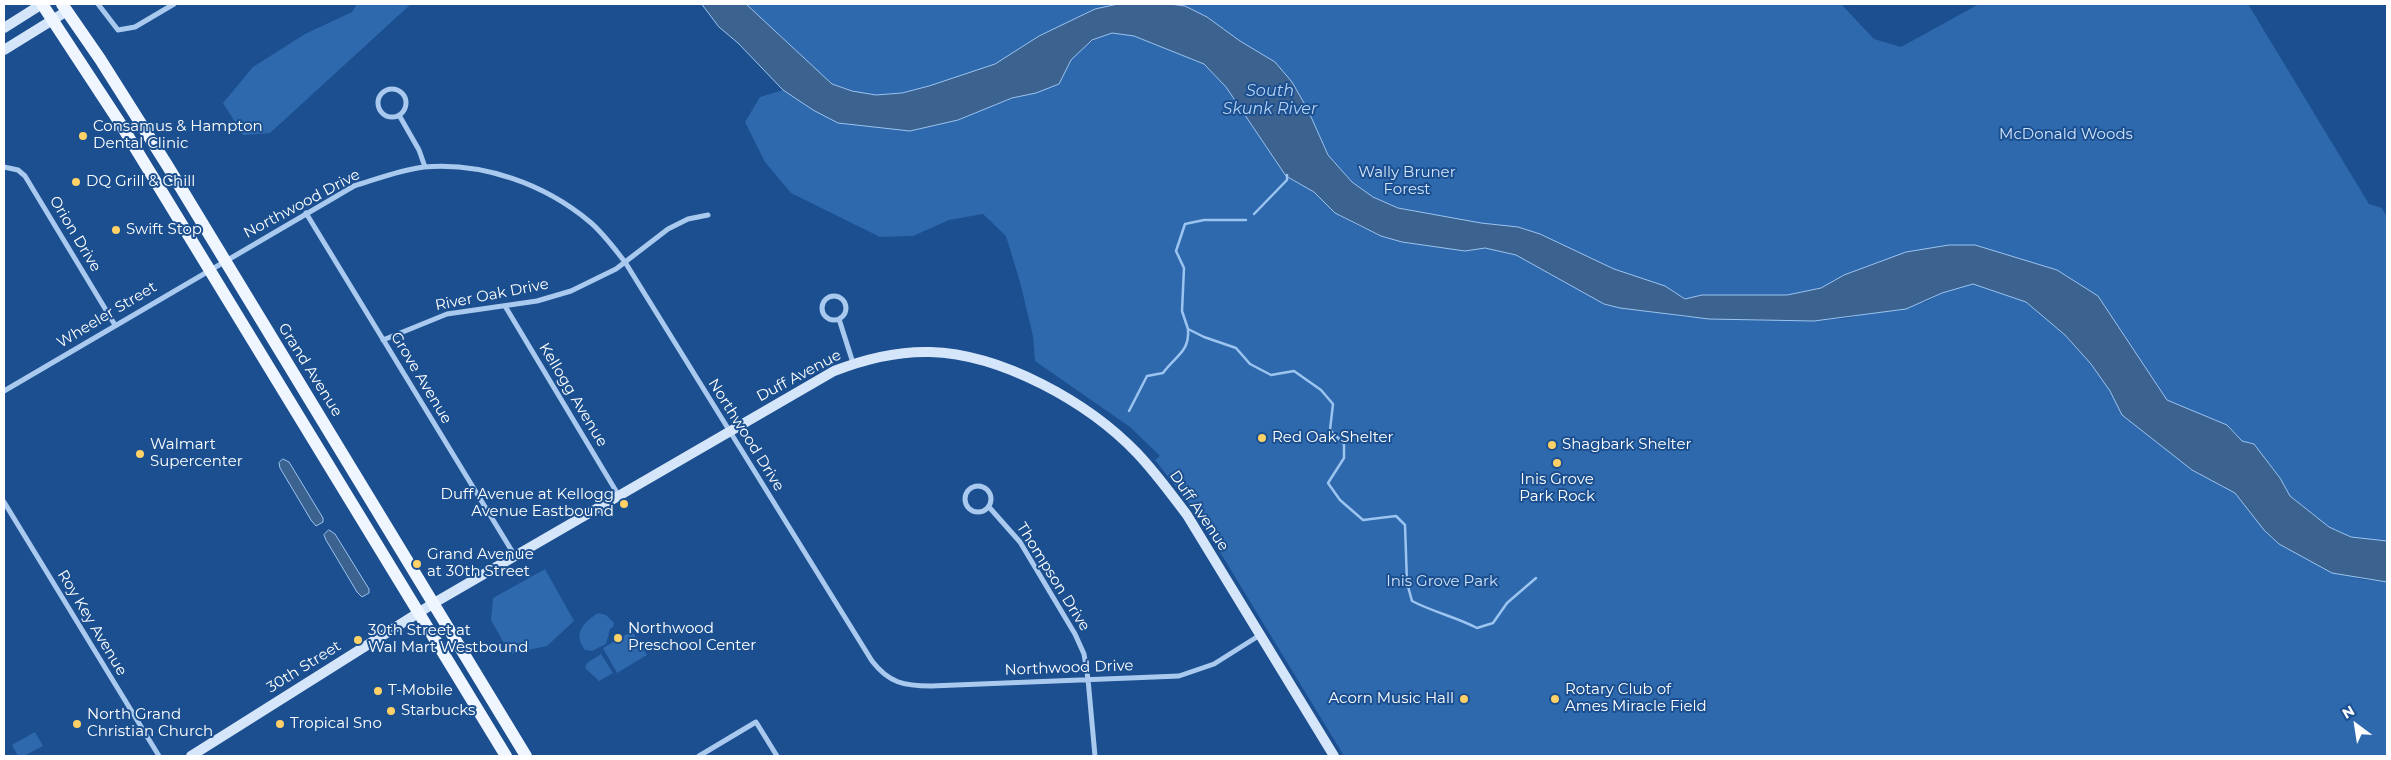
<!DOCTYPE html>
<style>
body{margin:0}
#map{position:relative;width:2391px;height:760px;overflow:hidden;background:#1b4f8f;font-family:Montserrat,sans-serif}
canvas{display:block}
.frame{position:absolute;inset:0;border:5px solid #fff;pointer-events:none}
.north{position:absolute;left:2331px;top:700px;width:50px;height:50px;-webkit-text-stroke:4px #1b4f8f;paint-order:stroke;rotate:329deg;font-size:14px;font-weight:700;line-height:20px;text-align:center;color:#fff}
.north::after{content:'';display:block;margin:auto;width:18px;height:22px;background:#fff;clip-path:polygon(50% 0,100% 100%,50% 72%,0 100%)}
</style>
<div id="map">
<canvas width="2391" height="760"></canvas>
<div class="frame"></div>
<div class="north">N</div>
</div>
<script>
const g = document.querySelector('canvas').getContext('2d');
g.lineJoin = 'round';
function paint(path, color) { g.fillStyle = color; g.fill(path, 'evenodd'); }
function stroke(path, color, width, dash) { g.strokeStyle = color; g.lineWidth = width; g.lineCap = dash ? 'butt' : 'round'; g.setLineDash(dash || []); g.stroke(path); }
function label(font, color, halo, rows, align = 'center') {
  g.font = font + ' Montserrat,sans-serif'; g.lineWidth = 4; g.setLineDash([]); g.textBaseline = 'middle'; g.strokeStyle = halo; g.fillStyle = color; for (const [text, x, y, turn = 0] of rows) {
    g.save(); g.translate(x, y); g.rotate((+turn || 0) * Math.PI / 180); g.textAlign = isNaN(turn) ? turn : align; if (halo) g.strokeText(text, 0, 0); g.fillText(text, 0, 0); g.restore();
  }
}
paint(new Path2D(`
 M357,4H411L270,133L243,135L223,103L253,67L305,34L352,12Z
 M746,4H1118L1095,9L1039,36L995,64L929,86L902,93L876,95L852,91L832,84Z
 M1170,4H1841L1874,39L1901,47L1979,4H2248L2369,204L2382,208L2387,217V541L2351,537L2329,527L2290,496L2280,478L2254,444L2242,441L2227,425L2167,400L2098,296L2057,270L1975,245L1844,275L1821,288L1787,295H1702L1686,299L1665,286L1614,269L1540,234L1518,227L1481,223L1398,208L1373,197L1352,182L1328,155L1308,110L1292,82L1275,62L1240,41L1207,17L1185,6Z
 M1112,33L1134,36L1204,64L1226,87L1286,176L1314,192L1335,213L1359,226L1381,236L1402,242L1465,251L1485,248L1516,255L1604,304L1684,317L1814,321L1848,318L1925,302L1942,293L1973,284L2026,302L2065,335L2091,364L2110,391L2123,415L2192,470L2235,493L2279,544L2313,562L2360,579L2387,582V756H1344L1195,511L1155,460L1160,456L1130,427L1035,361L1033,336L1020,282L1006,236L983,214L949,220L913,236L880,237L791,193L765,162L745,122L760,97L783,90L813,110L839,123L910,131C945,124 977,112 1010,99C1026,93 1043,91 1058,84C1073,55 1080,43 1112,33Z
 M545,569L574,621L547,646L510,654L491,620L493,598Z
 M598,613L606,615L614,623L613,627L610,629L606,644L592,651L585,650C572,633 584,622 598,613Z
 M632,631L647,655L617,673L603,648Z
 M601,654L613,673L599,681L585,668L587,663Z
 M35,732L43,746L24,756H18L12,745Z`), '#2e69ad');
const water = new Path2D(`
 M702,4H746L832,84L852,91L876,95L902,93L929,86L995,64L1039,36L1095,9L1118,4H1170L1185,6L1207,17L1240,41L1275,62L1292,82L1308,110L1328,155L1352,182L1373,197L1398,208L1481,223L1518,227L1540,234L1614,269L1665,286L1685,299L1702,295H1787L1821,288L1844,275L1906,252L1949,245H1975L2057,270L2098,296L2167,400L2227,425L2242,441L2254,444L2280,478L2290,496L2329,527L2351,537L2387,541V582L2332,573L2279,544L2264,530L2235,493L2192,470L2122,415L2110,391L2091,364L2065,335L2026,302L1973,284L1942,293L1906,309L1814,321L1709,319L1620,308L1604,304L1516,255L1485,248L1465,251L1402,242L1381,236L1335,213L1314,192L1286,176L1226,87L1204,64L1134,36L1112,33L1092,40L1071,60L1059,84L1036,93L1012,98L958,120L910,131L838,123L813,110L783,90L738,43L719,27Z
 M283,459L289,462L323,518V522L316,526L311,520L280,468L279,463Z
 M329,530L335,534L369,589V593L362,597L357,592L326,540L324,535Z`);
paint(water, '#3c6290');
stroke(water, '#9cc4f0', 1);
stroke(new Path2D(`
 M1254,214L1287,180V175
 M1246,220H1204L1185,224L1176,251L1184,268L1182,311L1188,329L1204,337L1236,348L1250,364L1271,375L1294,371L1321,390L1333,404L1330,430L1344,444V458L1328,483L1340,500L1363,520L1396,516L1405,525L1407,583L1412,601C1433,612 1456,617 1477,628L1493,623L1507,603L1536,578
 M1129,411L1147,376L1163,373C1175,356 1190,352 1188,329`), '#9cc4f0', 2.5);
stroke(new Path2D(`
 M98,4L118,30L135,27L174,4
 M378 103a14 14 0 1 1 28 0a14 14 0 1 1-28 0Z
 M399,115L419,150L425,167
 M4,167L18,170L25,176L115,325
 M306,213L515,556
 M822 308a12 12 0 1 1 24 0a12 12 0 1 1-24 0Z
 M505,306L619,496
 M839,319L853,363
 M383,340L447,314L537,301L571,291L616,269L668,229L688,219L708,215
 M4,391L354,186C377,179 400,170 424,167C483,162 545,184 590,222C603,233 614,248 625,262L872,661C889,683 904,686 931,686L1179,676L1214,664L1260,635
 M965 499a13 13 0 1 1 26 0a13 13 0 1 1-26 0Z
 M4,502L159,756
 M989,507L1020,542L1075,634L1084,654L1088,679L1095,756
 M699,756L756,722L777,756`), '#a9c9ee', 5);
stroke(new Path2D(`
 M4,28L42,4
 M4,50L67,11
 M191,756L434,603L834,371C865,359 896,351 930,352C1002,354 1088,402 1137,453C1156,473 1171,494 1187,515L1334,756`), '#d6e6fa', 10);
stroke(new Path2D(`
 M42,4L120,123L506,756
 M62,4L100,59L167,165L526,756`), '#f0f6ff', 12);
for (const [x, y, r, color] of [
 [83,136,5,"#ffd166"],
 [76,182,5,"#ffd166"],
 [116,230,5,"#ffd166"],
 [1262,438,5,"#ffd166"],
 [1552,445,5,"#ffd166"],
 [140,454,5,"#ffd166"],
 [1557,463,5,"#ffd166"],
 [624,504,5,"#ffd166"],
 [417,564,5,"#ffd166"],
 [618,638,5,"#ffd166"],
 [358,640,5,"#ffd166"],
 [378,691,5,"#ffd166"],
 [1464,699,5,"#ffd166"],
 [1555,699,5,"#ffd166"],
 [391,711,5,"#ffd166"],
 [77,724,5,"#ffd166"],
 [280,724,5,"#ffd166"]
]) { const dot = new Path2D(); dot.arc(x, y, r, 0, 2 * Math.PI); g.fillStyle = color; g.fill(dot); stroke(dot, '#1b4f8f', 2); }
label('15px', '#fff', '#1b4f8f', [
 ["Consamus & Hampton",93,127],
 ["Dental Clinic",93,144],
 ["DQ Grill & Chill",86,182],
 ["Swift Stop",126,230],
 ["Red Oak Shelter",1272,438],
 ["Walmart",150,445],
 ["Supercenter",150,462],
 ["Shagbark Shelter",1562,445],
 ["Inis Grove",1557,480,"center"],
 ["Park Rock",1557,497,"center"],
 ["Duff Avenue at Kellogg",614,495,"right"],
 ["Avenue Eastbound",614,512,"right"],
 ["Grand Avenue",427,555],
 ["at 30th Street",427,572],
 ["Northwood",628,629],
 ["Preschool Center",628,646],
 ["30th Street at",368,631],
 ["Wal Mart Westbound",368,648],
 ["Rotary Club of",1565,690],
 ["Ames Miracle Field",1565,707],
 ["T-Mobile",388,691],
 ["Acorn Music Hall",1454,699,"right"],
 ["Starbucks",401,711],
 ["North Grand",87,715],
 ["Christian Church",87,732],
 ["Tropical Sno",290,724]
], 'left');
label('15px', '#cfe3fa', '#1b4f8f', [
 ["McDonald Woods",2066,135],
 ["Wally Bruner",1407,173],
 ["Forest",1407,190],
 ["Inis Grove Park",1442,582]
]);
label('15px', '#fff', '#1b4f8f', [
 ["Northwood Drive",302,204,-28],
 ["Orion Drive",75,234,59],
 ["River Oak Drive",492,295,-11],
 ["Wheeler Street",107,315,-31],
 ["Grand Avenue",310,370,58],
 ["Duff Avenue",799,376,-28],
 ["Grove Avenue",421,378,59],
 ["Kellogg Avenue",573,395,59],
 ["Northwood Drive",746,435,58],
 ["Duff Avenue",1199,511,56],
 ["Thompson Drive",1053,577,58],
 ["Roy Key Avenue",92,623,59],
 ["30th Street",304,667,-32],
 ["Northwood Drive",1069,668,-2]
]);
label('italic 16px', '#b5d3f5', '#1b4f8f', [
 ["South",1270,91],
 ["Skunk River",1270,109]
]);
</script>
